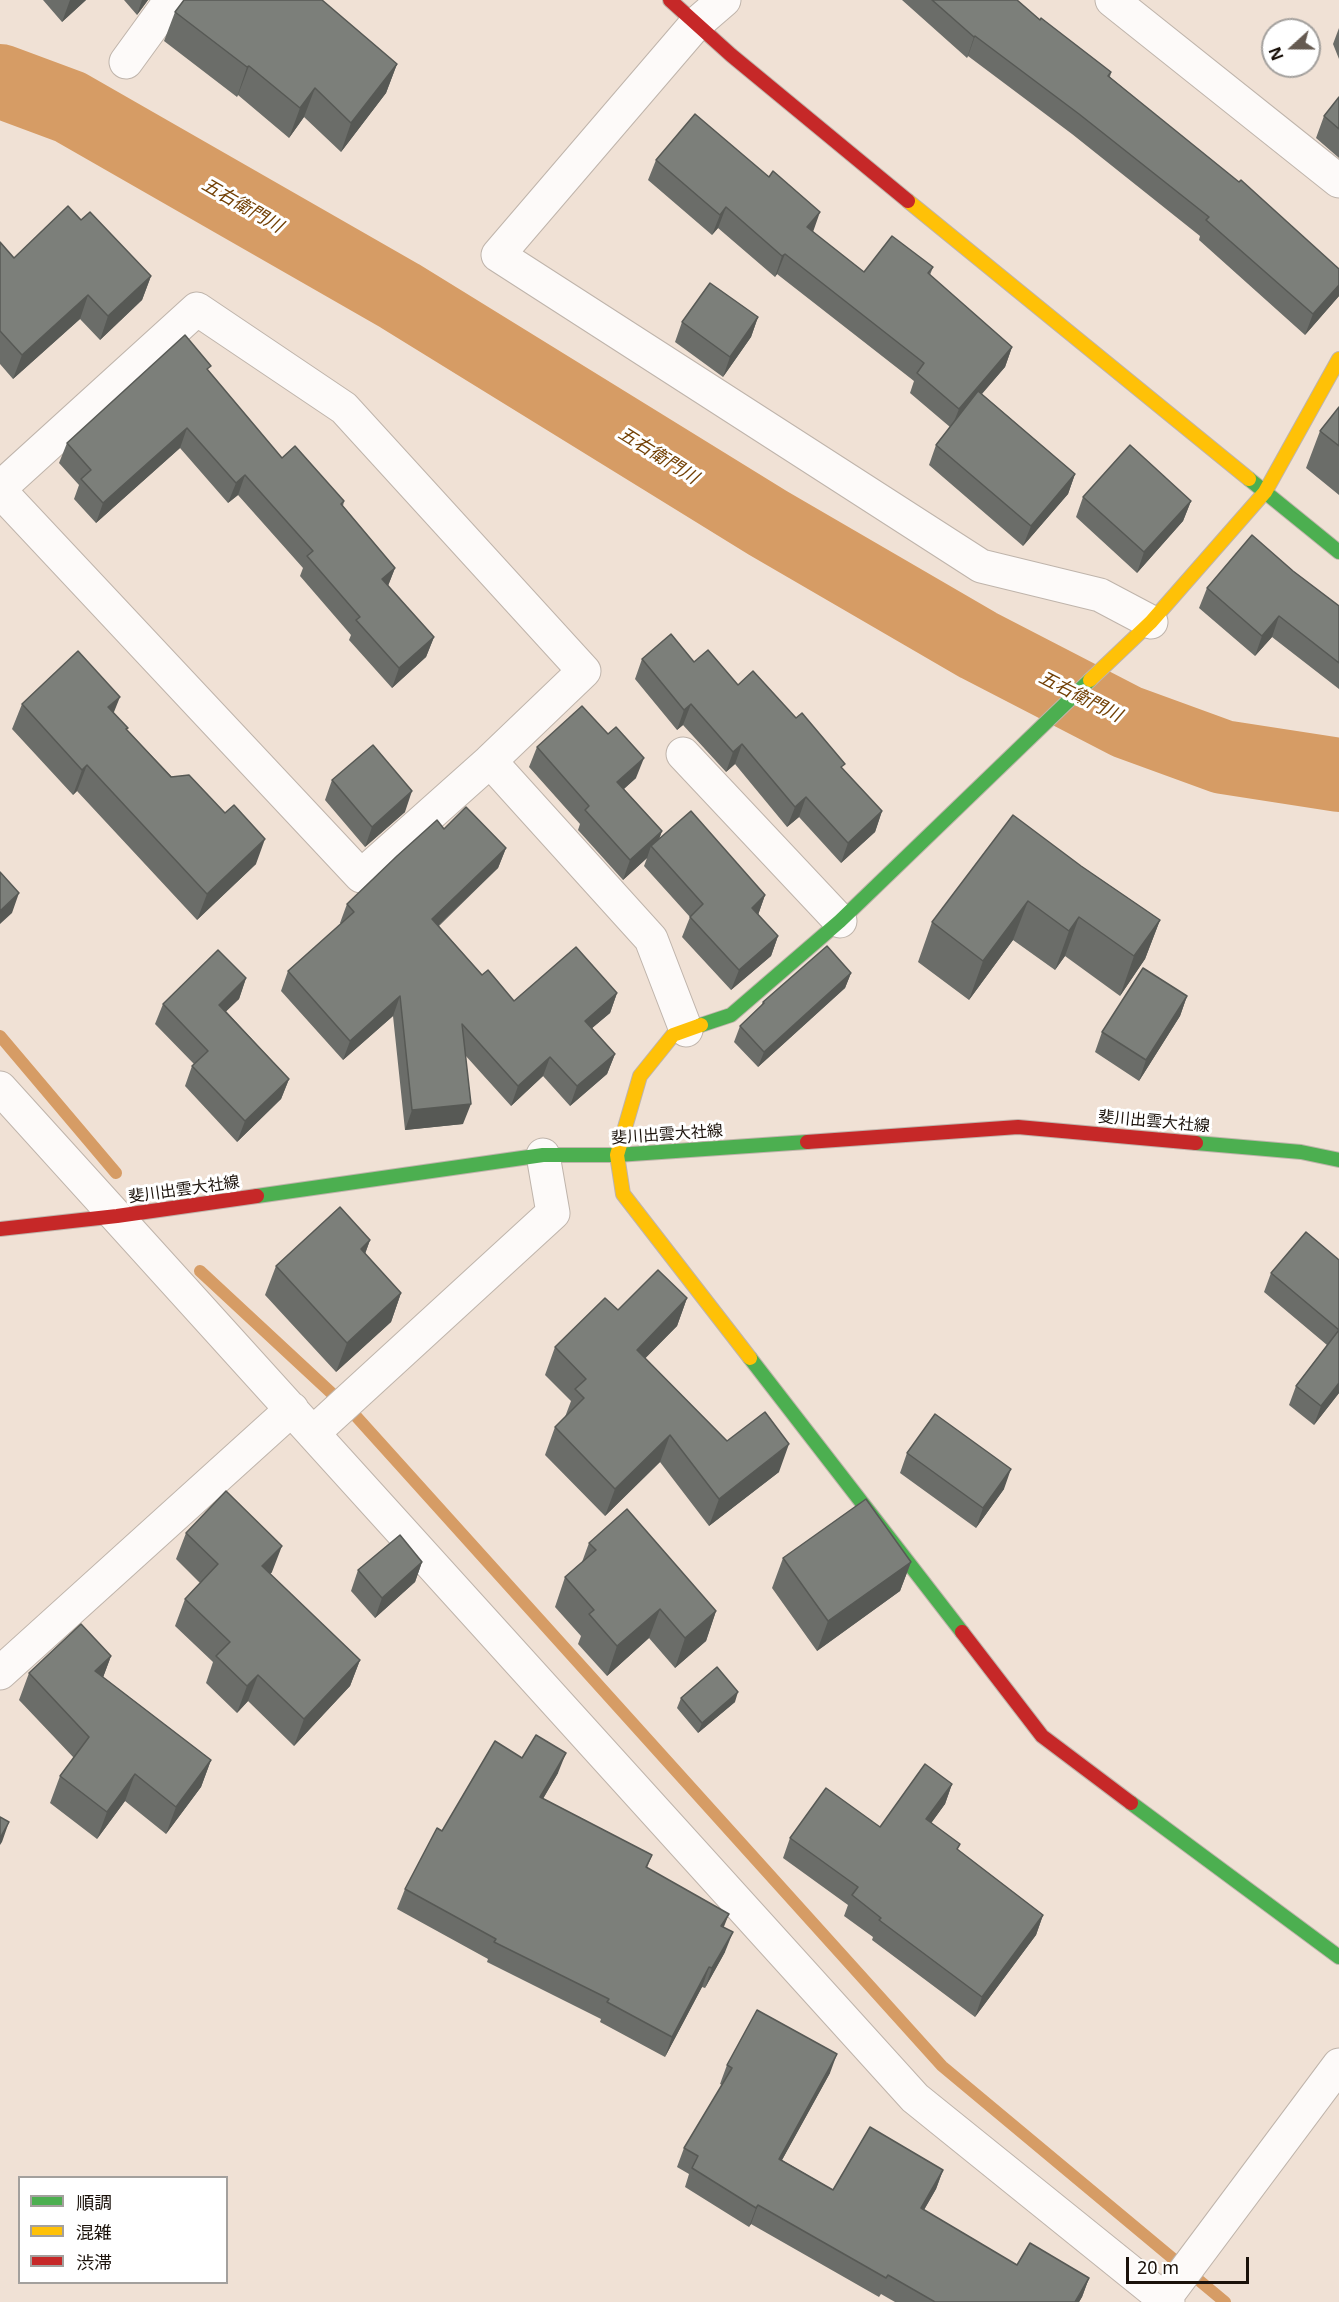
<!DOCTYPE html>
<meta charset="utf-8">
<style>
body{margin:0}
#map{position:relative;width:1339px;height:2302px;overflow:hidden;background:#f0e1d5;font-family:"Noto Sans","Noto Sans JP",sans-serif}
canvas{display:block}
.legend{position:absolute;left:18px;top:2176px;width:210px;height:108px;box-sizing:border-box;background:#fff;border:2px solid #a3a09d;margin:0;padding:8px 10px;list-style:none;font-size:18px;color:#1a110a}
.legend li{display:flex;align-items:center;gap:12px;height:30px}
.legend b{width:30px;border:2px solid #a3a09d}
.north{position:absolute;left:1261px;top:18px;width:60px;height:60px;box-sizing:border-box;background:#fff;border:2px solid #a3a09d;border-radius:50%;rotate:249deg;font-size:16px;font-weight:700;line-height:24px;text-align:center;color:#1a110a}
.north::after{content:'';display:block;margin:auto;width:21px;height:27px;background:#655a51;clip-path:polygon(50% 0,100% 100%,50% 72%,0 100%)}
.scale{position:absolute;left:1126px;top:2257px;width:123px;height:27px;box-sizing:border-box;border:3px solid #1a110a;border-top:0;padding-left:8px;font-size:18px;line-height:21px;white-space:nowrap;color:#1a110a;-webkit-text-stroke:4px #fff;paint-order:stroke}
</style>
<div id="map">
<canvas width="1339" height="2302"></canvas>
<ul class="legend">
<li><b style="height:8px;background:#4caf50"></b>順調</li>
<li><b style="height:8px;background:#ffc107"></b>混雑</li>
<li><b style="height:8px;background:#c62828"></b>渋滞</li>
</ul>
<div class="north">N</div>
<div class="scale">20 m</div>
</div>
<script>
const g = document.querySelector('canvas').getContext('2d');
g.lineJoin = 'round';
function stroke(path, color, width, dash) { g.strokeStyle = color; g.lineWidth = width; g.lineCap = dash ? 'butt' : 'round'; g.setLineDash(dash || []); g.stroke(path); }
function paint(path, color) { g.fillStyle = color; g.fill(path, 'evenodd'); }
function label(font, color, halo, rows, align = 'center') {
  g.font = font + ' "Noto Sans","Noto Sans JP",sans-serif'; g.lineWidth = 6; g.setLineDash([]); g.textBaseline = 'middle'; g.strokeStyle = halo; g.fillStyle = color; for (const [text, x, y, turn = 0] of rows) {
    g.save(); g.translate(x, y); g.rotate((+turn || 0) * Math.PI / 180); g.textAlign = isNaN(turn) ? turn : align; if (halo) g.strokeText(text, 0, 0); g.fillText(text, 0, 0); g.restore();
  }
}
stroke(new Path2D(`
 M0,1036L116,1173
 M200,1271L354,1414L942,2066L1225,2302`), '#d69c65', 12);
stroke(new Path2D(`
 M0,81L70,107L400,296L768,523L978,645L1127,722L1223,757L1339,775`), '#d69c65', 74);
const street = new Path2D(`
 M724,0L695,25L498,255L981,566L1100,595L1151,622
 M1112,0L1339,181
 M126,62L171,0
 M0,488L197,309L344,408L584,671L490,761L651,939L686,1030
 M0,491L361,876L490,761
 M683,754L840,921
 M0,1088L915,2098L1168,2302
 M313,1433L553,1213L543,1155
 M0,1673L292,1409
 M1162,2302L1339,2065`);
const fast = new Path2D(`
 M1249,479L1339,552
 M701,1025L731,1015L840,921L1090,680
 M1196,1143L1301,1152L1339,1160
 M257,1196L543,1155H617L807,1142
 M750,1358L962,1632
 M1131,1803L1339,1957`);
const slow = new Path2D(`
 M908,201L1249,479
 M1090,680L1151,622L1265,492L1339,359
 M701,1025L673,1035L640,1076L617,1155L623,1194L750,1358`);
const jam = new Path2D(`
 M670,0L731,55L908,201
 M807,1142L1018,1127L1196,1143
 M0,1229L117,1216L257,1196
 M962,1632L1042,1736L1131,1803`);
stroke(street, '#bfb4ab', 35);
stroke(fast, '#bfb4ab', 16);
stroke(slow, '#bfb4ab', 16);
stroke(jam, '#bfb4ab', 16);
stroke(street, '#fdfaf9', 33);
stroke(fast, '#4caf50', 14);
stroke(slow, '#ffc107', 14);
stroke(jam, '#c62828', 14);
paint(new Path2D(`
 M43,0H86L62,22Z
 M124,0H148L137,15Z
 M902,0H1017L1040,20L1111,72L1110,77L1339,269V296L1305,335L1199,240L1200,236L1072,134L968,56L967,58Z
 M175,12L397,64L386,93L341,152L304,117L289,138L238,95L237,97L164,41Z
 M1339,28V59L1333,44Z
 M1339,97V158L1316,138L1324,116Z
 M656,160L813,232L864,272L933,267L930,275L1012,347L1005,367L982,394L1075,474L1068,494L1023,546L929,465L936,445L950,427L910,393L914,381L777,274L775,277L718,228L712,235L648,180Z
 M81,220L151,276L142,300L100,340L80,319L13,379L0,364V242L14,258Z
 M758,317L751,337L723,377L675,342L682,322Z
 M209,372L282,458L344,501L343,506L395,568L388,586L434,637L426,657L392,688L349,640L351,635L300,576L303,568L238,495L228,503L180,448L96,523L74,499L79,485L59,463L67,443Z
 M1339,407V495L1306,468L1320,431Z
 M1083,497L1191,501L1183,521L1137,573L1076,517Z
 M1293,571L1339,606V689L1272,637L1255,656L1199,608L1207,588Z
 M642,659L694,662L738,685L843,769L882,811L875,832L841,863L799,817L787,827L735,764L726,772L683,725L677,730L635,679Z
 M22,704L114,713L127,730L256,864L197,920L77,791L73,795L12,729Z
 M537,747L636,778L624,789L662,831L659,839L765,895L758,915L778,936L771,956L731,990L682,937L690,917L644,866L647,858L623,880L578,830L580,824L529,767Z
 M332,780L405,812L365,847L325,800Z
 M444,829L506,848L498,868L439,926L482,975L514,1001L617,993L610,1013L592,1028L615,1054L607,1074L570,1106L543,1076L511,1106L465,1055L463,1124L405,1130L393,1016L343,1060L281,991L288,971L341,924L340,923L347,904Z
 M1081,866L1160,920L1145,959L1120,996L1065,956L1055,970L1013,940L969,1000L918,962L932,922Z
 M851,973L845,988L758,1067L734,1042L740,1026L761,1006L763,1002Z
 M246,978L239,999L226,1011L289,1079L281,1099L237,1142L185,1086L192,1066L194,1064L155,1024L163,1004Z
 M1187,996L1180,1016L1139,1081L1095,1052L1102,1032Z
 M370,1240L365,1254L401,1293L391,1322L336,1372L265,1295L276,1266Z
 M1339,1260V1393L1314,1425L1289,1405L1296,1386L1327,1345L1264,1292L1271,1273Z
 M687,1298L677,1326L645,1358L727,1441L779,1472L709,1526L660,1462L605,1516L545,1455L555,1427L565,1417L571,1401L545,1375L555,1347L618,1310Z
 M907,1453L1004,1489L976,1528L900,1473Z
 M186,1533L272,1572L270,1574L360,1660L350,1686L294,1746L248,1701L237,1713L206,1683L213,1662L175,1626L185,1599L200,1583L176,1559Z
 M589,1543L716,1611L706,1641L675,1668L649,1638L607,1676L578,1644L581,1636L555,1607L565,1577L582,1562Z
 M783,1558L911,1562L900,1591L817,1651L772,1588Z
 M422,1562L415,1582L375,1618L351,1591L358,1570Z
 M111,1656L103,1677L211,1760L201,1787L166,1834L125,1801L97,1839L50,1803L60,1776L74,1758L19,1700L29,1673Z
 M681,1698L735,1702L698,1733L677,1708Z
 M522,1758L558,1773L543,1799L652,1855L647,1868L724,1927L725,1952L705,1988L702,1987L665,2057L600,2022L601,2019L487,1962L488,1959L397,1909L405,1889L442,1831Z
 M952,1784L945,1804L931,1823L958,1850L1043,1915L1036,1935L975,2017L872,1940L873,1937L844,1916L848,1905L783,1858L790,1838L880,1827Z
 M727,2065L830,2073L782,2160L833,2190L943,2170L936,2189L924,2210L1017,2265L1089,2278L1082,2297L1079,2302H895L881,2294L879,2297L751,2224L749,2227L685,2187L689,2174L677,2167L684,2148L722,2085L720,2084Z`), '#6b6d69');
paint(new Path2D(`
 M70,0H86L62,22Z
 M142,0H148L137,15Z
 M975,36L968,56L967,58L974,37Z
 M397,64L386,93L341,152L351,123Z
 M249,66L238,95L237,97L247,67Z
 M315,88L304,117L289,138L300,108Z
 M726,207L718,228L712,235L720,215Z
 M820,212L813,232L807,227Z
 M785,254L777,274L775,277L782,256Z
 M151,276L142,300L100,340L108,316Z
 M1339,285V296L1305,335L1313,314Z
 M88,295L80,319L13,379L22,355Z
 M758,317L751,337L723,377L730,357Z
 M1012,347L1005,367L951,429L959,409Z
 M187,428L180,448L96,523L103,503Z
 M1075,474L1068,494L1023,546L1031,526Z
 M245,475L238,495L228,503L236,483Z
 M1191,501L1183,521L1137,573L1144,552Z
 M395,568L387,588L382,579Z
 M1279,616L1272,637L1255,656L1262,636Z
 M434,637L426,657L392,688L399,668Z
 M120,697L110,722L108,707Z
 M691,704L683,725L677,730L684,710Z
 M742,744L735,764L726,772L733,752Z
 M644,758L636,778L609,802L617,782Z
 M87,765L77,791L73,795L82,770Z
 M412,791L405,812L365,847L372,827Z
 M806,797L799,817L787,827L795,807Z
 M882,811L875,832L841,863L848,843Z
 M662,831L655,850L651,846L647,858L623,880L630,860Z
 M265,839L256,864L197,920L207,894Z
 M506,848L498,868L425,938L432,919Z
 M19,893L12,913L0,924V911Z
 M765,895L758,915L752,908Z
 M1028,901L1013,940L969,1000L983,961Z
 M1079,917L1065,956L1055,970L1069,931Z
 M1160,920L1145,959L1120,996L1134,956Z
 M778,936L771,956L731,990L739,970Z
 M851,973L845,988L758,1067L764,1052Z
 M246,978L239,999L212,1025L219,1005Z
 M617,993L610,1013L578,1040L585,1021Z
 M400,996L393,1016L343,1060L350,1041Z
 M1187,996L1180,1016L1139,1081L1146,1060Z
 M615,1054L607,1074L570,1106L577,1086Z
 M550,1057L543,1076L511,1106L518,1086Z
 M289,1079L281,1099L237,1142L245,1121Z
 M471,1104L463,1124L405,1130L412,1110Z
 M370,1240L359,1270L361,1249Z
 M401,1293L391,1322L336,1372L347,1343Z
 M687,1298L677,1326L627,1377L637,1350Z
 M1339,1383V1393L1314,1425L1321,1406Z
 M670,1435L660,1462L605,1516L615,1489Z
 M789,1444L779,1472L709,1526L719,1499Z
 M1011,1469L1004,1489L976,1528L983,1508Z
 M282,1546L272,1572L253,1593L262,1566Z
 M422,1562L415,1582L375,1618L382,1598Z
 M911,1562L900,1591L817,1651L828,1621Z
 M660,1609L649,1638L607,1676L617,1646Z
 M716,1611L706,1641L675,1668L685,1638Z
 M111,1656L101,1683L95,1671Z
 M360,1660L350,1686L294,1746L304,1719Z
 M258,1675L248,1701L237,1713L247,1686Z
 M738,1692L735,1702L698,1733L702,1723Z
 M566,1753L558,1773L532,1817L540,1797Z
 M211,1760L201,1787L166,1834L176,1807Z
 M135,1774L125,1801L97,1839L107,1812Z
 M952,1784L945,1804L919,1840L926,1819Z
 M9,1822L2,1842L0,1845V1838Z
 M729,1914L721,1934V1926Z
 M1043,1915L1036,1935L975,2017L982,1997Z
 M733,1932L725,1952L705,1988L712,1968Z
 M709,1967L702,1987L665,2057L672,2037Z
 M837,2054L830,2073L772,2178L779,2159Z
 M943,2170L936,2189L914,2227L921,2208Z
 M758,2205L751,2224L749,2227L756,2208Z
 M1089,2278L1082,2297L1079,2302H1075Z`), '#575955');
const building = new Path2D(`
 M184,0H322L397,64L351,123L315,88L300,108L249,66L247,67L175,12Z
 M932,0H1017L1040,20L1041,18L1111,72L1108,76L1239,182L1241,180L1339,269V285L1313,314L1206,220L1209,217L1079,114L975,36L974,37Z
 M1339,97V129L1324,116Z
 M695,114L769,177L773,171L820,212L807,227L864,272L892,236L933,267L928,273L1012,347L959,409L917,373L924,363L785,254L782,256L726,207L720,215L656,160Z
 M68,206L81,220L90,212L151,276L108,316L88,295L22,355L0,331V242L14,258Z
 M710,283L758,317L730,357L682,322Z
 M185,335L211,366L207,369L282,458L295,446L344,501L341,504L395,568L382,579L434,637L399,668L356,620L360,617L307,556L313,551L245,475L236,483L187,428L103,503L81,479L91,470L67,443Z
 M978,391L1075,474L1031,526L936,445Z
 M1339,407V446L1320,431Z
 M1130,445L1191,501L1144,552L1083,497Z
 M1252,535L1293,571L1339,606V663L1279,616L1262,636L1207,588Z
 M671,634L694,662L708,650L738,685L753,671L796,718L802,713L845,764L841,767L882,811L848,843L806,797L795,807L742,744L733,752L691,704L684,710L642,659Z
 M78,651L120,697L108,707L128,728L126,729L171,777L189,775L225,813L234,805L265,839L207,894L87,765L82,770L22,704Z
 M582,706L608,734L616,727L644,758L617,782L662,831L630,860L585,810L589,806L537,747Z
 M373,745L412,791L372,827L332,780Z
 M466,807L506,848L432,919L482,975L488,970L514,1001L576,947L617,993L585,1021L615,1054L577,1086L550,1057L518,1086L462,1024L471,1104L412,1110L400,996L350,1041L288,971L354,912L347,904L397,856L437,820L444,829Z
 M691,811L765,895L752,908L778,936L739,970L690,917L703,904L651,846Z
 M1013,815L1081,866L1160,920L1134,956L1079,917L1069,931L1028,901L983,961L932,922Z
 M0,872L19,893L0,911Z
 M827,946L851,973L764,1052L740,1026L764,1003L763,1002Z
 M218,950L246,978L219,1005L289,1079L245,1121L192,1066L208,1051L163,1004Z
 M1143,968L1187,996L1146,1060L1102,1032Z
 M340,1207L370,1240L361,1249L401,1293L347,1343L276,1266Z
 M1306,1232L1339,1260V1330L1271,1273Z
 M658,1270L687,1298L637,1350L727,1441L765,1412L789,1444L719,1499L670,1435L615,1489L555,1427L584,1398L575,1389L586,1379L555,1347L605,1298L618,1310Z
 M1339,1330V1383L1321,1406L1296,1386Z
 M935,1414L1011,1469L983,1508L907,1453Z
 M226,1491L282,1546L262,1566L360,1660L304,1719L258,1675L247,1686L216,1656L230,1642L185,1599L218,1564L186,1533Z
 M866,1499L911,1562L828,1621L783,1558Z
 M627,1509L716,1611L685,1638L660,1609L617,1646L589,1614L594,1610L565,1577L596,1550L589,1543Z
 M400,1535L422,1562L382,1598L358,1570Z
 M81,1624L111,1656L95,1671L211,1760L176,1807L135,1774L107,1812L60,1776L89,1737L29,1673Z
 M717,1667L738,1692L702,1723L681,1698Z
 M536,1735L566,1753L540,1797L652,1855L646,1867L729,1914L721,1926L733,1932L712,1968L709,1967L672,2037L607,2002L609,1999L494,1942L496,1939L405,1889L437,1828L442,1831L495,1741L522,1758Z
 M925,1764L952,1784L926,1819L960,1844L957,1849L1043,1915L982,1997L879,1920L881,1918L852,1895L858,1887L790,1838L826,1788L880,1827Z
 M0,1817L9,1822L0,1838Z
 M757,2010L837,2054L779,2159L833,2190L870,2127L943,2170L921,2208L1017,2265L1030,2243L1089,2278L1075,2302H935L888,2275L886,2278L758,2205L756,2208L692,2168L698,2156L684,2148L732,2068L727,2065Z`);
paint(building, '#7c7f7a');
stroke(building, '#575955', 1.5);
label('16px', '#1a110a', '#fff', [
 ["斐川出雲大社線",1154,1122,5],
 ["斐川出雲大社線",667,1135,-4],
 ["斐川出雲大社線",184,1190,-8]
]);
label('italic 18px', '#724005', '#fff', [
 ["五右衛門川",242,206,30],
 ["五右衛門川",658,456,32],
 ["五右衛門川",1080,697,27]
]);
</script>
